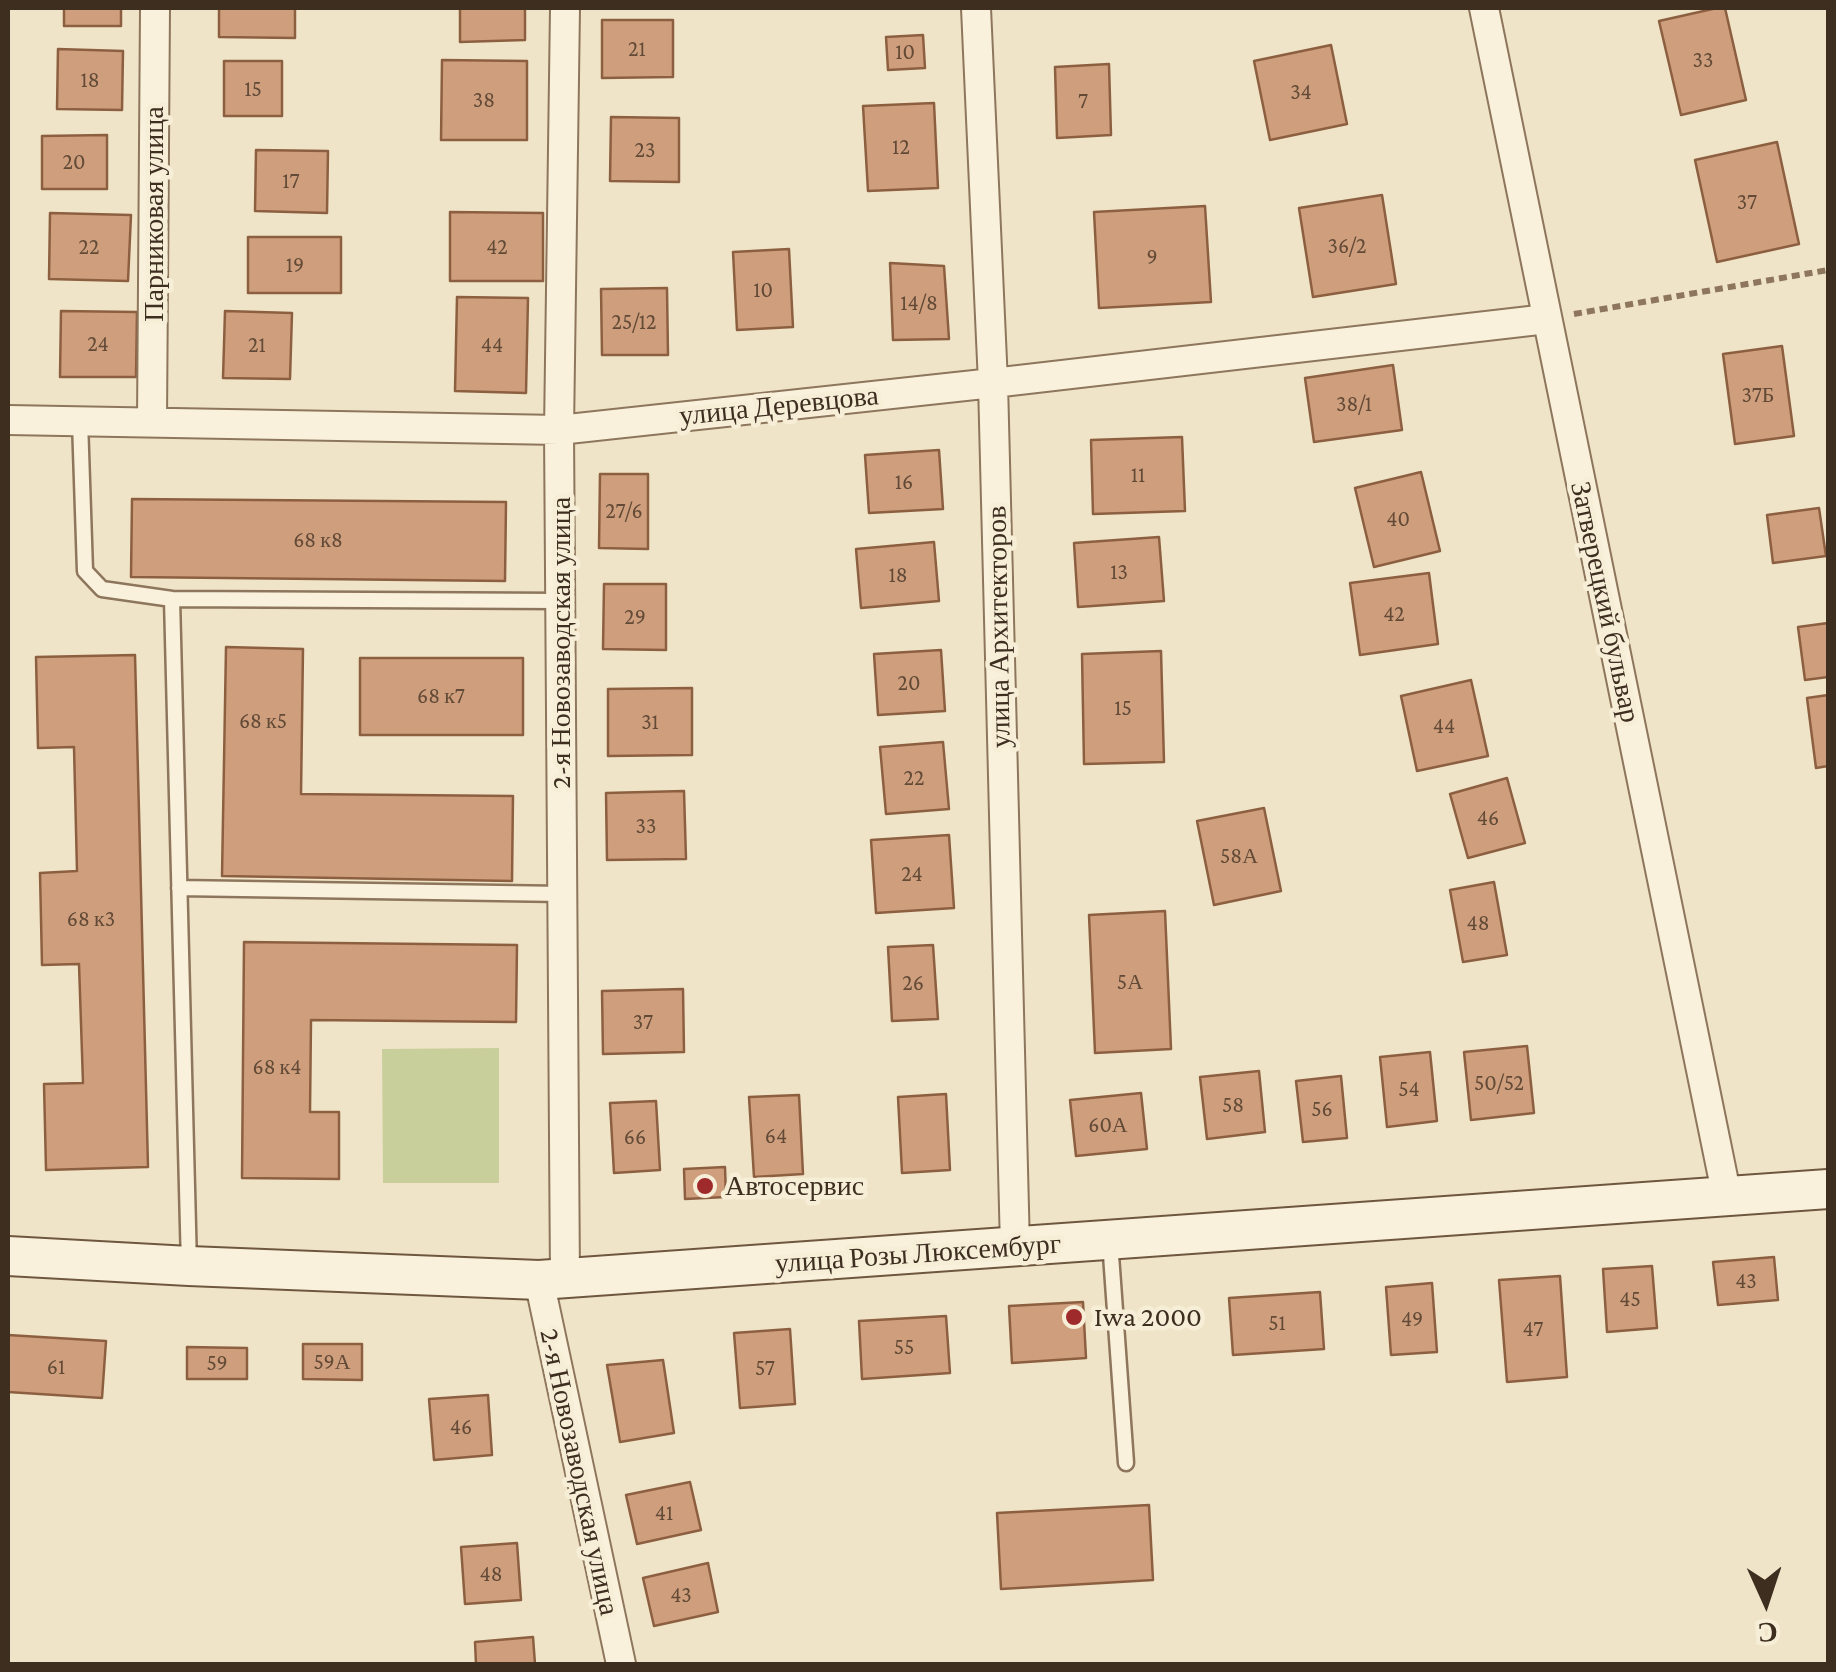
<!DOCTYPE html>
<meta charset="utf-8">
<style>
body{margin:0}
#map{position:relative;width:1836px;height:1672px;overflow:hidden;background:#f0e4c8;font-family:"Crimson Pro",serif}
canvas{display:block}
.frame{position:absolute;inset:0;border:10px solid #3d2e20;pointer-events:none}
.north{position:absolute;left:1716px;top:1552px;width:100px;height:100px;-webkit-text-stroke:8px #f7eed8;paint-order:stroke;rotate:177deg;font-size:28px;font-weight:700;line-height:40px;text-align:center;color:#3d2e20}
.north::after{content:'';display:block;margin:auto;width:35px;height:45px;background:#3d2e20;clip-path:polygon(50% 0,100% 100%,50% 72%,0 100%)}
</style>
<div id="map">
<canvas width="1836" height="1672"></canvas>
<div class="frame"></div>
<div class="north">С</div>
</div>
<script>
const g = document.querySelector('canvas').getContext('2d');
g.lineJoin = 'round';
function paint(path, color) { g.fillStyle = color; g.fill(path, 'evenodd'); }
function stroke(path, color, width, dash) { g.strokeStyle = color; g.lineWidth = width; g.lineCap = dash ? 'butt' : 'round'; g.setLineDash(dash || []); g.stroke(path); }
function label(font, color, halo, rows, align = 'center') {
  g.font = font + ' "Crimson Pro",serif'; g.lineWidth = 9; g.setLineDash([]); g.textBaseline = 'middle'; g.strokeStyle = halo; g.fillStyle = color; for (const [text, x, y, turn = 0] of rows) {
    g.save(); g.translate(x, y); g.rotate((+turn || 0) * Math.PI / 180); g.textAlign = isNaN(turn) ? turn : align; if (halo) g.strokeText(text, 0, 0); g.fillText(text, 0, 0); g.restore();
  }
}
paint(new Path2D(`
 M499,1048V1183H383L382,1049Z`), '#c9cf9b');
const building = new Path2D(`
 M64,8H121V26H64Z
 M219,8H295V38L219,37Z
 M460,8H525V40L460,42Z
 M1717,8H1725L1746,100L1681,115L1659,21Z
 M602,20H673V77L602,78Z
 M923,35L925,68L888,70L886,37Z
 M1331,45L1347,124L1270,140L1254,61Z
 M58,49L123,51L122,110L57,109Z
 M442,60L527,61V140H441Z
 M224,61H282V116H224Z
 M1109,64L1111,135L1057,138L1055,67Z
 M934,103L938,188L868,191L863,106Z
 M611,117L679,118V182L610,181Z
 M107,135V189H42V136Z
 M1777,142L1799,244L1717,262L1695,160Z
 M256,150L328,151L327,213L255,211Z
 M1382,195L1396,284L1313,297L1299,208Z
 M1205,206L1211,302L1099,308L1094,212Z
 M450,212L543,213V281H450Z
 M50,213L131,215L128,281L49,279Z
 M248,237H341V293H248Z
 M789,249L793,327L737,330L733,252Z
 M890,263L944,266L949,339L893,340Z
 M667,288L668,355H602L601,289Z
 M457,297L528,298L526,393L455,391Z
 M61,311L137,312L136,377H60Z
 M225,311L292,313L290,379L223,378Z
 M1782,346L1794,436L1735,444L1723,354Z
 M1393,365L1402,430L1314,442L1305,378Z
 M1182,437L1185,511L1093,514L1091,440Z
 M939,450L943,509L869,513L865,455Z
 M1421,472L1440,551L1374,567L1355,488Z
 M600,474H648V549L599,548Z
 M132,499L506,502L505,581L131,577Z
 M1819,508L1826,556L1773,563L1767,515Z
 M1159,537L1164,601L1078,607L1074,543Z
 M934,542L939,601L861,608L856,549Z
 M1429,573L1438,644L1360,655L1350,583Z
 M604,584H666V650L603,649Z
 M1828,623V677L1805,680L1798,627Z
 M226,647L303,649L301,794L513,796L512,881L222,876Z
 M941,650L945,711L878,715L874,654Z
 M1161,651L1164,762L1084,764L1082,654Z
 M135,655L148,1167L46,1170L44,1084L83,1083L79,964L42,965L40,873L77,871L74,747L38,748L36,657Z
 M360,658H523V735H360Z
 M1471,680L1488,756L1417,771L1401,696Z
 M692,688V755L608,756V689Z
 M1828,695V766L1816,768L1807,698Z
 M943,742L949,809L886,814L880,747Z
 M1507,778L1525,843L1468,858L1450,794Z
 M684,791L686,859L607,860L606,793Z
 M1264,808L1281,891L1214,905L1197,821Z
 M949,835L954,908L876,913L871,840Z
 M1494,882L1507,955L1463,962L1450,890Z
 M1165,911L1171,1049L1095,1053L1089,915Z
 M244,942L517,945L516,1022L311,1020L310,1112H339V1179L242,1178Z
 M933,945L938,1019L892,1021L888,947Z
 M683,989L684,1052L603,1054L602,991Z
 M1527,1046L1534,1113L1471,1120L1464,1052Z
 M1430,1052L1437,1121L1387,1127L1380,1057Z
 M1259,1071L1265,1132L1207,1139L1200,1077Z
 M1341,1076L1347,1138L1303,1142L1296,1081Z
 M1141,1093L1147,1149L1076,1156L1070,1100Z
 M946,1094L950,1170L902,1173L898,1097Z
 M799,1095L803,1174L754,1177L749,1097Z
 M656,1101L660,1170L614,1173L610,1103Z
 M725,1167L726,1197L685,1199L684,1169Z
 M1774,1257L1778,1300L1718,1305L1713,1262Z
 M1652,1266L1657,1328L1607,1332L1603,1269Z
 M1560,1276L1567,1377L1507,1382L1499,1280Z
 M1432,1283L1437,1352L1391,1355L1386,1287Z
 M1320,1292L1324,1349L1233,1355L1229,1298Z
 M1083,1302L1086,1358L1012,1363L1009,1306Z
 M946,1316L950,1373L862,1379L859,1321Z
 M790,1329L795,1404L740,1408L734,1333Z
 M8,1335L106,1341L102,1398L8,1392Z
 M303,1344H362V1380L303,1379Z
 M187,1347L247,1348V1379H187Z
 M663,1360L674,1433L620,1442L607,1365Z
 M488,1395L492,1455L434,1460L429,1399Z
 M690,1482L701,1530L637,1544L626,1495Z
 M1149,1505L1153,1580L1001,1589L997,1513Z
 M517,1543L521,1600L465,1604L461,1547Z
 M708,1563L718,1612L654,1626L643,1578Z
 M533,1637L535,1664H476L475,1642Z`);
paint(building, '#cf9f7d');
stroke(building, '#8d5f41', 2.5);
const lane = new Path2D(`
 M80,421L85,571L102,589L172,599L561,601
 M172,599L189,1266
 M179,888L563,894
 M1110,1241L1126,1463`);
const street = new Path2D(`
 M565,8L559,430L565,1278
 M976,8L993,383L1015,1247
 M1484,8L1727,1197
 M8,420L559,430L993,383L1547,319
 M152,421L155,8
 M539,1280L621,1664`);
const secondary = new Path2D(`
 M8,1256L189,1266L539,1280L1828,1189`);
stroke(lane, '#8d765c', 19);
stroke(street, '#8d765c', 32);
stroke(secondary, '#6f573f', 42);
stroke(new Path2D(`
 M1574,314L1828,270`), '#8d765c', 6, [8, 5]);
stroke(lane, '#faf1dc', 14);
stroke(street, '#faf1dc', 28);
stroke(secondary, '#faf1dc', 38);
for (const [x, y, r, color] of [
 [705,1186,10,"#9e2a2b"],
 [1074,1317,10,"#9e2a2b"]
]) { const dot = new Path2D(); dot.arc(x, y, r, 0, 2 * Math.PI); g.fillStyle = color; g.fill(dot); stroke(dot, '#f7eed8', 4); }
label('22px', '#624a37', null, [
 ["21",637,49],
 ["10",905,52],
 ["33",1703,60],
 ["18",90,80],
 ["15",253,89],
 ["34",1301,92],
 ["38",484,100],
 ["7",1083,101],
 ["12",901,147],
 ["23",645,150],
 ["20",74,162],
 ["17",291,181],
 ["37",1747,202],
 ["36/2",1347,246],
 ["22",89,247],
 ["42",497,247],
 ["9",1152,257],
 ["19",295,265],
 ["10",763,290],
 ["14/8",919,303],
 ["25/12",634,322],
 ["24",98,344],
 ["21",257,345],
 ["44",492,345],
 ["37Б",1758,395],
 ["38/1",1354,404],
 ["11",1138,475],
 ["16",904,482],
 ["27/6",624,511],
 ["40",1398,519],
 ["68 к8",318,540],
 ["13",1119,572],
 ["18",898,575],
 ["42",1394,614],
 ["29",635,617],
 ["20",909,683],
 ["68 к7",441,696],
 ["15",1123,708],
 ["68 к5",263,721],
 ["31",650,722],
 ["44",1444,726],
 ["22",914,778],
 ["46",1488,818],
 ["33",646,826],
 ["58А",1239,856],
 ["24",912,874],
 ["68 к3",91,919],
 ["48",1478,923],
 ["5А",1130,982],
 ["26",913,983],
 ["37",643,1022],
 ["68 к4",277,1067],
 ["50/52",1499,1083],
 ["54",1409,1089],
 ["58",1233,1105],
 ["56",1322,1109],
 ["60А",1108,1125],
 ["64",776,1136],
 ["66",635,1137],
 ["43",1746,1281],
 ["45",1630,1299],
 ["49",1412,1319],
 ["51",1277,1323],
 ["47",1533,1329],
 ["55",904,1347],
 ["59А",332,1362],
 ["59",217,1363],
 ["61",56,1367],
 ["57",765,1368],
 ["46",461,1427],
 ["41",664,1513],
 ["48",491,1574],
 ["43",681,1595]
]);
label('28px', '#3d2e20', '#f7eed8', [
 ["Парниковая улица",154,214,-90],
 ["улица Деревцова",779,406,-6],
 ["Затверецкий бульвар",1605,602,78],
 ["улица Архитекторов",999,627,-91],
 ["2-я Новозаводская улица",561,643,-90],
 ["улица Розы Люксембург",918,1254,-4],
 ["2-я Новозаводская улица",579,1472,78]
]);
label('28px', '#3d2e20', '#f7eed8', [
 ["Автосервис",725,1186],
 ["Iwa 2000",1094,1317]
], 'left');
</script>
